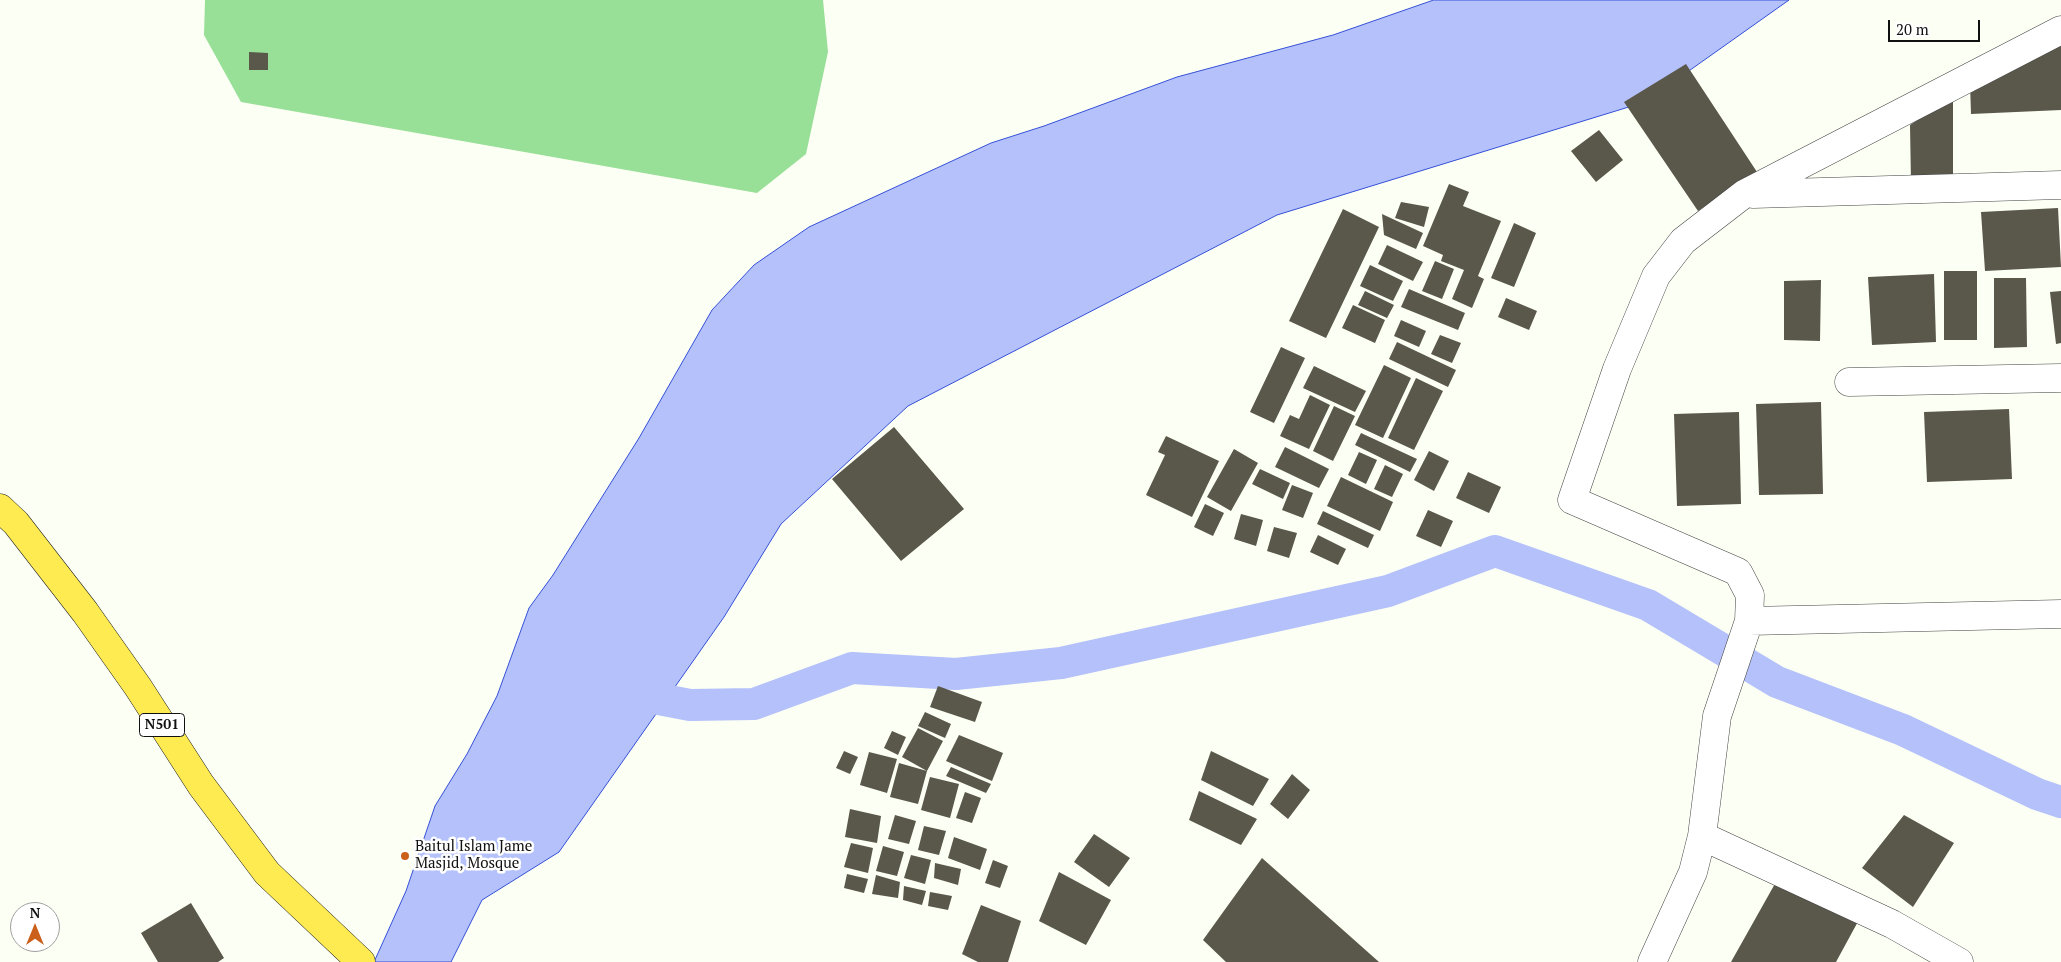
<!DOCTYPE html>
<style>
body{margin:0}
#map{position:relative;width:2061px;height:962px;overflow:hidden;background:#fcfff3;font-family:"PT Serif",serif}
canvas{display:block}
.north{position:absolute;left:10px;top:902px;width:50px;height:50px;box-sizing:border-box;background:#fff;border:1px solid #9f9f9f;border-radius:50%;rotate:0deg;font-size:14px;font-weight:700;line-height:20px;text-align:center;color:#101010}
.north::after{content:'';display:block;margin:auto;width:18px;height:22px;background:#cb601d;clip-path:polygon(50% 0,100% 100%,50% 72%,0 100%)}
.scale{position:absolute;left:1888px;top:20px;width:92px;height:22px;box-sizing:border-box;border:2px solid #101010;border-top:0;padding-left:6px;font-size:15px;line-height:18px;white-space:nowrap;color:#101010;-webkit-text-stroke:4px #fff;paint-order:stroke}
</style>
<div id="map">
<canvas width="2061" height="962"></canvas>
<div class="north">N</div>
<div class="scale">20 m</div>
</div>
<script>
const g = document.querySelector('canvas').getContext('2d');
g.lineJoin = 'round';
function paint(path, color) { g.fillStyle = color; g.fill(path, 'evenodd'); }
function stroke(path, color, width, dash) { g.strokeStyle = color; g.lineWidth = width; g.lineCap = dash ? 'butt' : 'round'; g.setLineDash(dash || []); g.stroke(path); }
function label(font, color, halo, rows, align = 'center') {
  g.font = font + ' "PT Serif",serif'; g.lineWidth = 5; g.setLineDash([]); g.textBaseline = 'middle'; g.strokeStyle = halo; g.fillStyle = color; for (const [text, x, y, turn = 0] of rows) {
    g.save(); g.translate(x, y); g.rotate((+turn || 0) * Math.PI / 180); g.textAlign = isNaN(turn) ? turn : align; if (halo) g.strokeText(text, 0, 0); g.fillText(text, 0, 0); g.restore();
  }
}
paint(new Path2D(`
 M205,0H823L828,52L806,154L757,193L241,102L204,35Z`), '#98df97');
const water = new Path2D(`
 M1434,0H1789L1645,102L1277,215L908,406L781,524L724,617L559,852L482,900L451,962H374L406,891L435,806L467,754L497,696L529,608L553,575L639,438L712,310L754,265L809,227L991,143L1044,126L1177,77L1333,35Z`);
paint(water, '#b4c1fa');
stroke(water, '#3550d7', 1);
stroke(new Path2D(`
 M622,692L690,705L754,704L852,668L956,674L1061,663L1388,591L1495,551L1648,605L1777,682L1903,730L2037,794L2061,802`), '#b4c1fa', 32);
paint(new Path2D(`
 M2061,33V110L1971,114L1970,83Z
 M249,52L268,53V70H249Z
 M1686,64L1757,172L1698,211L1624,102Z
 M1953,96V183H1911L1910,125Z
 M1599,130L1623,160L1596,182L1571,151Z
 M1449,184L1469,192L1463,206L1501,221L1478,276L1484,279L1472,308L1452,299L1464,270L1441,261L1443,255L1423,246Z
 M1401,202L1429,207L1424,227L1395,218Z
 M2058,208L2061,267L1985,271L1981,212Z
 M1343,209L1379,227L1326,338L1289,321Z
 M1382,214L1423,233L1416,249L1384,235Z
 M1514,223L1536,233L1514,287L1491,278Z
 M1387,245L1423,262L1413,281L1378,264Z
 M1435,261L1454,269L1442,299L1422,291Z
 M1370,265L1403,281L1393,301L1360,286Z
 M1944,271H1977V340H1944Z
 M1934,274L1936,342L1872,345L1868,277Z
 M1994,278H2026L2027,347L1994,348Z
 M1821,280L1820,341L1784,340V281Z
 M1409,289L1465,313L1458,330L1401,307Z
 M1365,291L1394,305L1387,318L1358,305Z
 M2061,291V343L2056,344L2050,292Z
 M1506,298L1537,311L1529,330L1498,317Z
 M1353,305L1385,320L1375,343L1342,328Z
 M1401,320L1426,331L1419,347L1394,336Z
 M1440,335L1461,343L1452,363L1431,354Z
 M1397,342L1456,370L1448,387L1389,359Z
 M1281,347L1305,358L1274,423L1250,412Z
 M1384,365L1411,378L1383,438L1355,425Z
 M1314,366L1366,391L1355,412L1303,388Z
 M1416,378L1443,391L1414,450L1388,438Z
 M1310,395L1330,405L1309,449L1280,436L1290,415L1299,419Z
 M1821,402L1823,494L1759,495L1756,404Z
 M1334,406L1355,416L1333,461L1313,451Z
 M2009,409L2012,479L1927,482L1924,412Z
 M1739,412L1741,504L1677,506L1674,414Z
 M894,427L964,509L901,561L832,479Z
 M1361,433L1417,459L1410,472L1355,445Z
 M1166,436L1219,461L1192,517L1146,495L1165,455L1158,452Z
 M1285,447L1329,469L1319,488L1275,467Z
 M1234,449L1258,463L1231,511L1207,497Z
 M1429,451L1449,461L1434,491L1414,480Z
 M1359,452L1377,460L1366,484L1348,475Z
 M1385,465L1403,474L1392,497L1374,489Z
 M1260,469L1290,483L1283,499L1252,484Z
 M1468,472L1501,487L1489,513L1456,498Z
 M1341,477L1393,502L1380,531L1327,506Z
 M1292,485L1313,493L1303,518L1282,510Z
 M1205,504L1224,513L1213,536L1194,527Z
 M1428,510L1453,521L1441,547L1416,536Z
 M1323,511L1374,535L1368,548L1317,524Z
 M1241,514L1263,520L1256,546L1234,539Z
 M1274,527L1297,533L1289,558L1267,551Z
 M1318,535L1346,549L1338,565L1310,552Z
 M938,686L982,702L975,722L930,707Z
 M925,712L951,724L945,738L918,726Z
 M918,728L943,741L927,771L902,757Z
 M892,731L906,737L898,755L884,748Z
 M959,735L1003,753L992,781L946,761Z
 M844,751L858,757L850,774L836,768Z
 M1211,751L1269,779L1253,806L1201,780Z
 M869,752L897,759L887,793L860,785Z
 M899,763L927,771L918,804L890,797Z
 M951,767L991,784L986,793L946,776Z
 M1292,774L1310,790L1288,819L1270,804Z
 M930,777L959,784L950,818L921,810Z
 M1199,791L1257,819L1241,845L1189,820Z
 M965,792L981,798L972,823L956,818Z
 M850,809L881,816L877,843L845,837Z
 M895,815L916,821L909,844L888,839Z
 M1904,815L1954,843L1913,907L1862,868Z
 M924,826L946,831L939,855L918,850Z
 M1094,834L1130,858L1109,887L1074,862Z
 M954,837L987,849L980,870L948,858Z
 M851,843L873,848L868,873L844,867Z
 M883,846L904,852L897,876L876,871Z
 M911,855L931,860L925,884L904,878Z
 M1262,858L1379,962H1226L1203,940Z
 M993,860L1008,866L1000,888L985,883Z
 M935,863L961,869L958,885L934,878Z
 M1059,872L1111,900L1086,945L1039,921Z
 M1781,873L1861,916L1836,962H1731Z
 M847,874L868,879L864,893L844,888Z
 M876,875L900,882L898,898L872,894Z
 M904,886L926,891L922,905L903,900Z
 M930,892L952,896L948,910L928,906Z
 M191,903L224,958L218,962H158L141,933Z
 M981,905L1021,921L1008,962H978L962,954Z`), '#5a574b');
const minor = new Path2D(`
 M1753,194L2061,185
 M1849,382L2061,378
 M1749,621L2061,614
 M1702,836L1892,924L1959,962
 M1652,962L1693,872L1702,836L1717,716L1749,621L1750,595L1738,572L1572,500L1617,369L1656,276L1683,241L1744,194L2061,30`);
const highway = new Path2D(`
 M0,508L16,523L85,612L138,687L201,785L267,873L361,962`);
stroke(minor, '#434343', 29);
stroke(highway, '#212121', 29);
stroke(minor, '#fff', 28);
stroke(highway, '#feeb52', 28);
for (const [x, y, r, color] of [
 [405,856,5,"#cb601d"]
]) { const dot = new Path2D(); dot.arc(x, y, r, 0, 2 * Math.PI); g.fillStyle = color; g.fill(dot); stroke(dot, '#fff', 2); }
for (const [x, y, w] of [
 [162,725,45]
]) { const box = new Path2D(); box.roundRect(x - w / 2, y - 11.5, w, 23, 4); g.fillStyle = '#fff'; g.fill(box); stroke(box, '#101010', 1); }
label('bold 14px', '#101010', null, [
 ["N501",162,725]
]);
label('15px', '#101010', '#fff', [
 ["Baitul Islam Jame",415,847],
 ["Masjid, Mosque",415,864]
], 'left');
</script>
